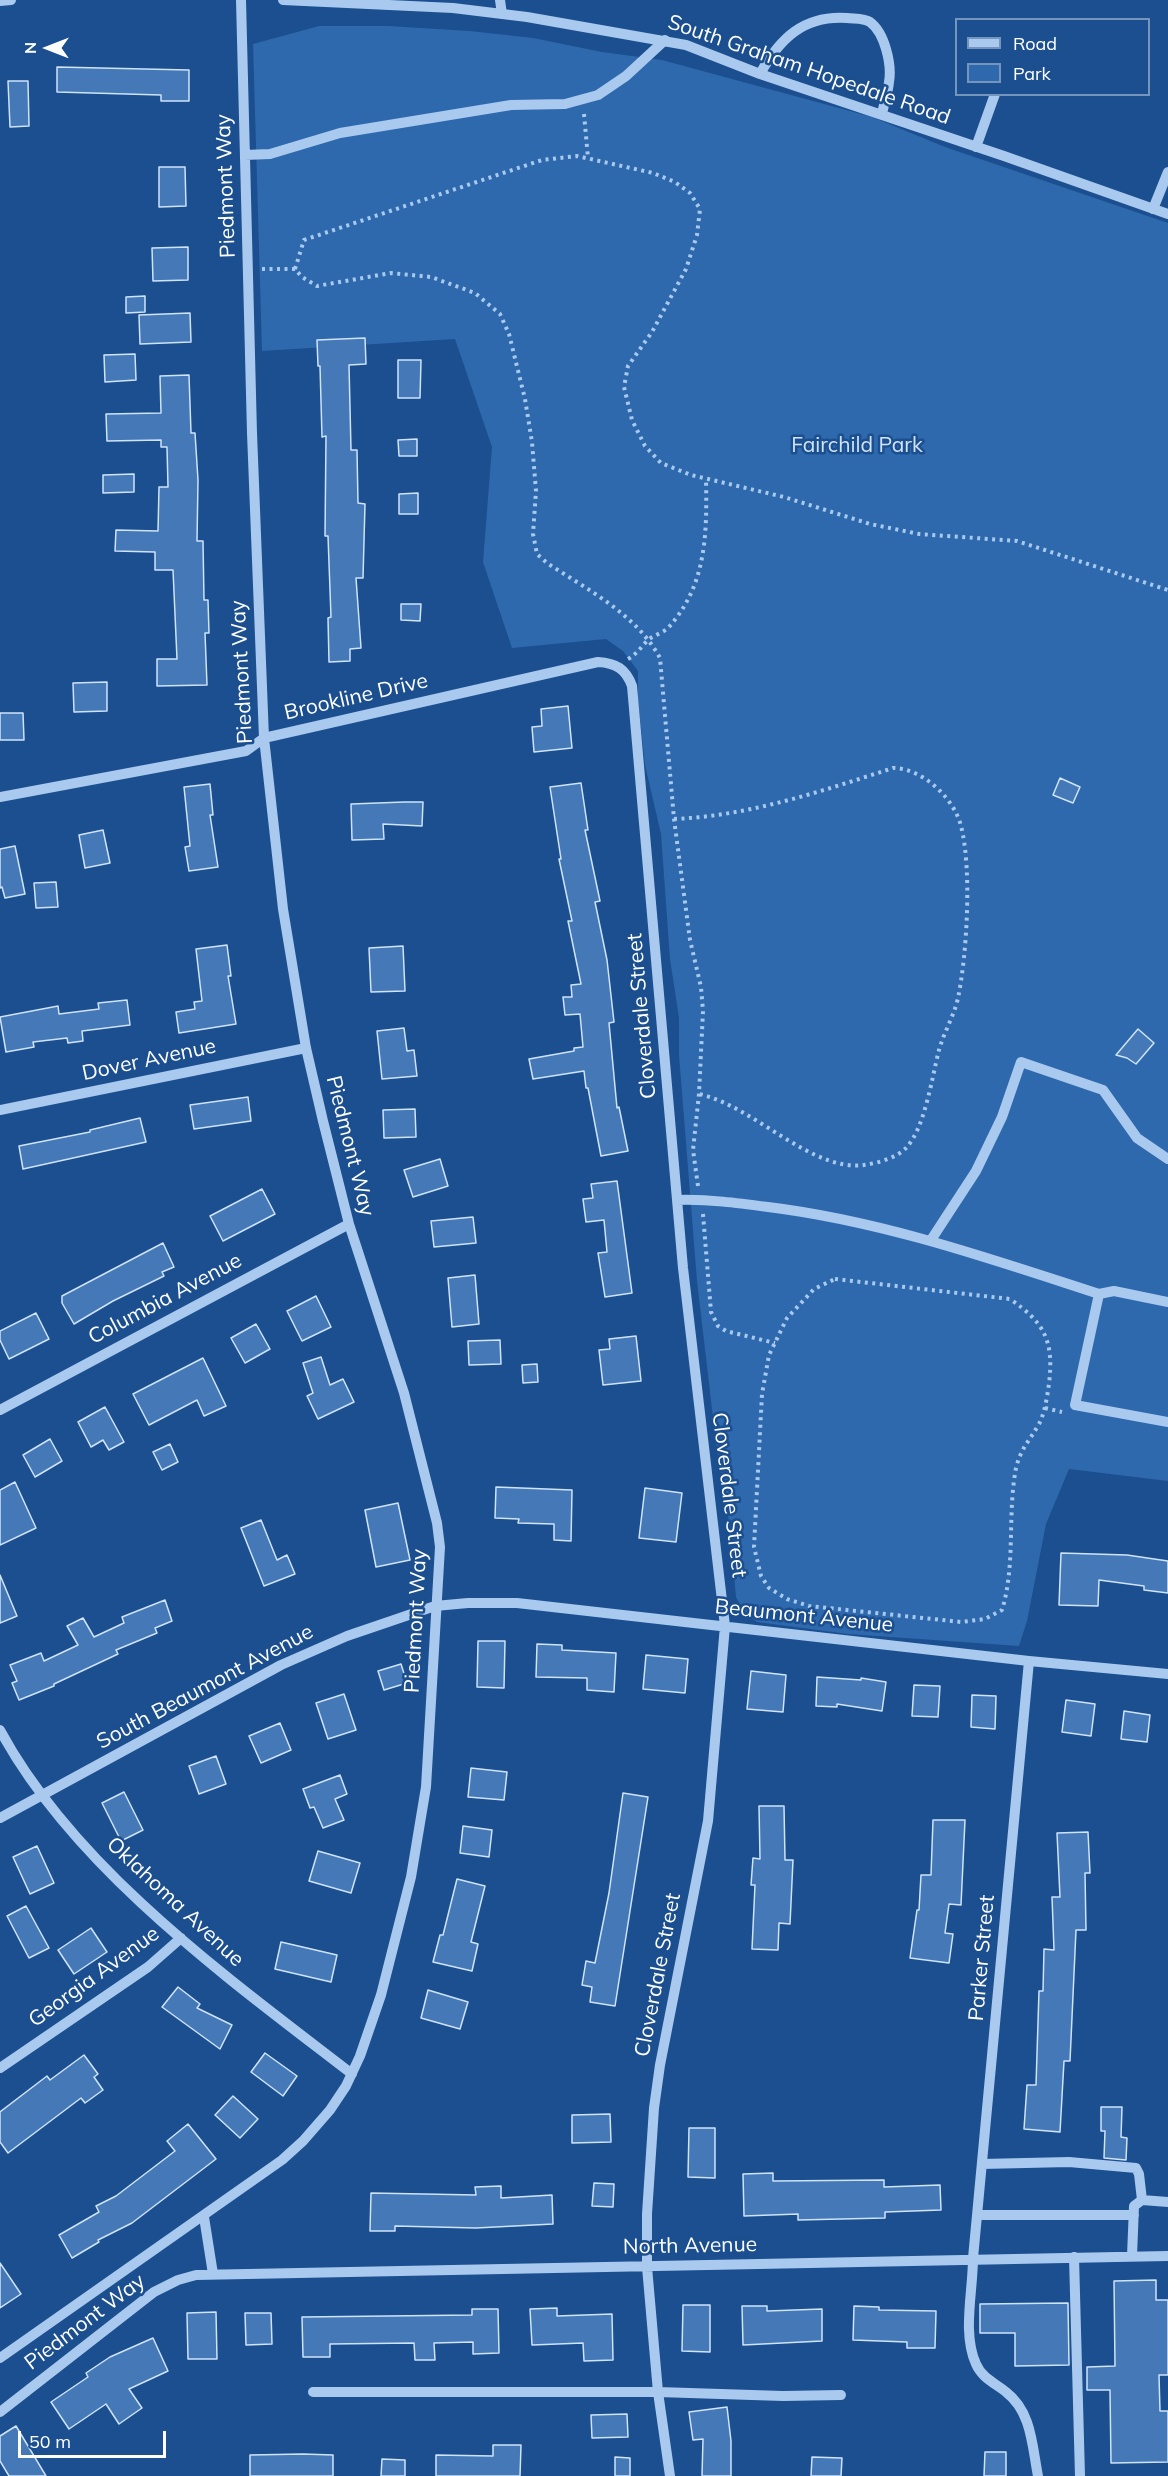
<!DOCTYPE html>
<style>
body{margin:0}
#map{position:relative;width:1168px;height:2476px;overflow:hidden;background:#1b4f8f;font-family:Mulish,sans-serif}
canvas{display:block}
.legend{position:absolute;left:955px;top:18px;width:195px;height:78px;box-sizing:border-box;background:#1b4f8f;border:2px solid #7695bc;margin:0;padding:8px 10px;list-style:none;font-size:18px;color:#fff}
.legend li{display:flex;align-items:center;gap:12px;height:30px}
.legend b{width:30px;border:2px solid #7695bc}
.north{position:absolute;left:18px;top:18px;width:60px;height:60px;-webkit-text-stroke:4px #1b4f8f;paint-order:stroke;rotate:270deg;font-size:16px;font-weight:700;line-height:24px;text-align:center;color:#fff}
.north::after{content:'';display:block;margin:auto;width:21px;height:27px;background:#fff;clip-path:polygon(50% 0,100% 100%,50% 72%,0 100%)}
.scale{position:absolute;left:18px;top:2431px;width:148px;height:27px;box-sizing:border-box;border:3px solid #fff;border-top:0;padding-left:8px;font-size:18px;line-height:21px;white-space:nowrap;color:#fff;-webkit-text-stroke:4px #1b4f8f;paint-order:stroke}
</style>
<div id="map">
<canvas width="1168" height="2476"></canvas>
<ul class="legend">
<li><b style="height:8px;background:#a9c9ee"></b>Road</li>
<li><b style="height:16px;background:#2e69ad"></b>Park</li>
</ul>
<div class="north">N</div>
<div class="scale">50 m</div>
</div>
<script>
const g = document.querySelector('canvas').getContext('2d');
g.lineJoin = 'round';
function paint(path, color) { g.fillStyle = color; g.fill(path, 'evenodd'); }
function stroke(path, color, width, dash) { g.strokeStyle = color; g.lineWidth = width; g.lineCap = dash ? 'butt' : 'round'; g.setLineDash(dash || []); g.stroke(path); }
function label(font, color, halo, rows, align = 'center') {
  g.font = font + ' Mulish,sans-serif'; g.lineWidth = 5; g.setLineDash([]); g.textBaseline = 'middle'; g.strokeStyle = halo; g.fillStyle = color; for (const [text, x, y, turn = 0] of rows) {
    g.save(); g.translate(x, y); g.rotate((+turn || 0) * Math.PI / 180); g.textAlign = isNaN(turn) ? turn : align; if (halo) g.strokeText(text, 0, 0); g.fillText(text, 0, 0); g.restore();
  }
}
paint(new Path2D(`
 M319,26H388L470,31L533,38L602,52L662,60L872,117L945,147L1168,223V1481L1069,1469L1046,1524L1027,1621L1019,1646L848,1634L757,1622L744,1612L736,1597L729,1522L716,1443L697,1281L679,1055V1018L670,959L661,834L645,765L638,699V671L623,651L606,639L512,648L483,562L492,447L455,339L262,351L253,44Z`), '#2e69ad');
const building = new Path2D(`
 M57,67L189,70V101H161V95L57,92Z
 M8,81H28L29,126L10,127Z
 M159,167H185L186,206L159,207Z
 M188,247V280L153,281L152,248Z
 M145,296V312L126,313V297Z
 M190,313L191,342L140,344L139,315Z
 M365,338L366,364L349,365L351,450H357L358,503L365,504L363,578H356L361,648L350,649V661L329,662L328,618L331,617L328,536H325L326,436L322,437L320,366H318L317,340Z
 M135,354L136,380L105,382L104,355Z
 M398,360H421L420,398H398Z
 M189,375L191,433H195L198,480L197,541H203L204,600H208L209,633H205L207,685L157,686V659H177L173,570H155V552L115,551L116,530L158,531L159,487H168L167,447H161V440L107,441L106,414L161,413L160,376Z
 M417,439V456H399L398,440Z
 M134,474V492L103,493V475Z
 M418,493V514H399V494Z
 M401,604H421L420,621L401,620Z
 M107,682V711L74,712L73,683Z
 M568,706L572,748L534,752L532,727L542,726L541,709Z
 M0,713H23L24,740H0Z
 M1060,778L1080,787L1073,803L1053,795Z
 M581,783L588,830H585L600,901L595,902L607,960L614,1022L609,1023L617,1108L619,1107L628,1151L601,1156L588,1088H586L584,1071L533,1079L529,1059L574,1051V1048L583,1047L580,1014L565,1015L563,997H572L571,985L581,984L568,921H572L559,859H561L550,787Z
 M210,784L213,815H210L218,867L189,871L185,847L190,846L184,787Z
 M404,802H423L422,826L383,824L384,839L352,840L351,804Z
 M103,830L110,863L85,868L79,835Z
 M15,846L25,894L5,898L2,887L0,888V849Z
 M56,882L58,907L36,908L34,883Z
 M227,945L231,976H228L236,1024L179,1033L176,1012L195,1009L194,1002L202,1001L196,949Z
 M403,946L405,991L371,992L369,948Z
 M127,1000L130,1025L82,1031L83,1041L68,1043L67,1038L33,1042L34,1047L6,1052L0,1017L58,1006L59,1014L99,1009L98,1003Z
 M404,1028L407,1051L414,1050L417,1076L382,1079L377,1031Z
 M1138,1029L1154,1043L1136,1064L1127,1058L1116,1055Z
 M248,1097L251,1121L194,1129L190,1105Z
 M415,1109L416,1137L384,1138L383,1110Z
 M140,1118L146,1142L23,1169L19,1146L90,1132V1130Z
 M440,1159L448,1186L413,1197L404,1170Z
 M617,1181L632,1293L605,1297L598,1253L607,1252L604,1220L586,1222L583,1199L593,1198L591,1184Z
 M262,1189L275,1214L223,1241L210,1216Z
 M473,1217L476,1243L434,1247L431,1221Z
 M163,1243L174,1267L162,1272L164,1276L113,1301L74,1324L62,1303V1296Z
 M475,1275L479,1324L452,1327L448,1278Z
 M316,1296L331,1327L302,1341L287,1311Z
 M36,1313L49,1339L9,1359L0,1340V1331Z
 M256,1324L270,1349L245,1363L231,1338Z
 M636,1336L641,1381L603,1385L599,1350L610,1349L609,1339Z
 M500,1340L501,1364L469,1365L468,1341Z
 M321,1357L330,1385L343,1379L354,1402L318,1419L307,1396L313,1393L303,1363Z
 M203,1358L226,1406L204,1416L197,1400L149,1425L133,1394Z
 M537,1364L538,1382L523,1383L522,1365Z
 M105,1407L124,1442L109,1450L103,1440L91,1447L78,1422Z
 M50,1439L62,1461L35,1477L23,1455Z
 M170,1444L178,1462L162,1470L153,1452Z
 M15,1482L36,1528L0,1545V1490Z
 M496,1487L572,1490L571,1541L554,1540V1524L518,1523L519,1519L495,1518Z
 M645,1488L682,1493L676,1542L639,1538Z
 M398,1503L410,1560L376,1567L365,1510Z
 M261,1520L277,1560L287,1555L295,1574L264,1586L241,1528Z
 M1061,1553L1127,1555L1168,1561V1593L1144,1590V1586L1099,1580L1098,1606L1059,1605Z
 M0,1575L17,1616L0,1623Z
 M165,1600L172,1621L155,1628L157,1633L116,1650L118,1654L54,1684V1686L19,1700L12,1683L17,1681L10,1665L41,1653L44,1661L78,1645L67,1626L83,1618L94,1637L124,1623L122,1617Z
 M478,1641H505L504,1688L477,1687Z
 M537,1644L562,1645V1650L616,1653L614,1692L587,1690V1678L536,1677Z
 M646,1655L688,1659L685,1693L643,1689Z
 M401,1664L407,1683L384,1690L378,1671Z
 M751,1671L786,1675L783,1712L747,1709Z
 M817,1677L861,1680V1678L886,1682L882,1711L837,1704V1707L816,1706Z
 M914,1685L940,1686L938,1717L912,1716Z
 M344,1694L356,1730L328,1739L316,1703Z
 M972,1695L996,1696L995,1729L971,1727Z
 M1066,1700L1095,1704L1091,1736L1062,1732Z
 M1124,1711L1150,1715L1147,1742L1121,1739Z
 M280,1723L291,1750L261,1763L249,1736Z
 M216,1756L226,1784L199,1794L189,1766Z
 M471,1768L507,1772L504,1800L468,1797Z
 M340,1775L347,1794L335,1799L344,1820L323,1828L314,1807L310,1808L303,1789Z
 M124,1792L143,1830L121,1841L102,1803Z
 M623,1793L648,1797L615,2006L590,2002L592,1987L582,1985L586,1961L595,1963L609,1893Z
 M759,1806H784L785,1860H793L790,1924L779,1923L778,1950L752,1949L755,1885H751L753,1858L760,1859Z
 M933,1820H965L961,1905L949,1904L945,1933L953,1934L949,1963L910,1958L917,1910H919L921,1875H931Z
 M463,1826L492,1830L489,1857L460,1853Z
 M1088,1832L1090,1873H1085L1086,1930H1076L1070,2061H1064L1060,2132L1024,2129L1027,2085H1036L1039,1991H1043L1044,1949L1054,1950L1052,1897H1060L1057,1833Z
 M37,1846L54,1883L30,1894L13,1857Z
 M318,1851L360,1863L351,1893L309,1881Z
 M457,1879L485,1886L471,1942L478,1944L472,1971L433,1962L440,1935H443Z
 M26,1906L49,1948L29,1958L7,1916Z
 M91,1928L107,1952L74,1974L58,1950Z
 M281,1942L337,1955L331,1982L275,1969Z
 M178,1987L200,2004L197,2008L232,2025L220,2049L162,2007Z
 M428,1990L468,2002L460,2029L421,2018Z
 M265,2053L297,2076L283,2096L251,2072Z
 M84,2055L98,2074L94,2077L103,2090L85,2103L81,2098L8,2153L0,2142V2112L47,2076L50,2080Z
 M233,2096L258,2119L240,2138L215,2115Z
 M1101,2107H1122L1121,2137L1127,2138L1126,2160L1104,2158L1105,2131H1101Z
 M610,2114L611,2142L572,2143V2115Z
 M188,2124L216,2159L132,2223L98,2240L99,2242L72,2258L59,2235L99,2212L96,2206L116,2196L175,2151L167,2141Z
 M689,2128H715V2178L688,2177Z
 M773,2173V2181L884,2180V2187L940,2185L941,2210L885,2212V2218L798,2220V2214L744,2216L743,2174Z
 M594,2183L614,2184L613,2207L592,2206Z
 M501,2186V2198L552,2195L553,2224L476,2228L395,2226V2231H370L371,2193L476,2195L475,2187Z
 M0,2263L21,2294L0,2308Z
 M1156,2280V2300H1168V2375H1159L1160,2411H1168V2462L1111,2463L1110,2390H1087V2367L1115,2366L1114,2281Z
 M1068,2303L1069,2365L1015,2366V2333H980V2304Z
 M683,2305H710V2352L682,2351Z
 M742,2306H767V2311L822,2309V2341L743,2345Z
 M854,2306L879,2307V2310L936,2311L935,2348H907V2342L853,2340Z
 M557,2308V2316L612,2314L613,2360L584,2361L583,2343L532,2345L530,2309Z
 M472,2309H498L499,2353L473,2354V2342L434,2343L435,2360H415L414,2343L330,2344V2357H303L302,2317L472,2315Z
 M216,2312L217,2359H188L187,2313Z
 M245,2313H271L272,2344L246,2345Z
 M153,2338L168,2371L129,2389L142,2408L119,2424L106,2404L69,2429L51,2402L88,2377L86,2373L110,2357Z
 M727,2407L731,2441V2476H702L703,2439L693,2440L689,2412Z
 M627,2414L628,2437L592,2438L591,2415Z
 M16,2426L46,2476H9L0,2461V2436Z
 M493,2445H521L520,2476H436V2455L493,2456Z
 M985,2452H1006V2476H984Z
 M303,2454L333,2455V2476H250V2455Z
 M615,2457L630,2458V2476H615Z
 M812,2457L842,2458L841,2476H811Z
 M382,2459L405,2460V2476H381Z`);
paint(building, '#4478b7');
stroke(building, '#cfe3fa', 1.5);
stroke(new Path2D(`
 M584,114L588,158
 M262,269H295L302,277L317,286L391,273L431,277L475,293L500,314L509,334L525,399L532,442L536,491L533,534L537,554L547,563C588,590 636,614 660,658L674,819L690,940L701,987L703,1011L699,1094L693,1150L698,1186
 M295,269L304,240L542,160L577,156L653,173L675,182L690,193L700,209L697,235L686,269L652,332L628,366L624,387L632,420L645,446L661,463L691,475L784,497L870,524L919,534L1017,541L1168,590
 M628,659C637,654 641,647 648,640C654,635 663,633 668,628C707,585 707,533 706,479
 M674,819C749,816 822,791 893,768C922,768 954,798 961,826C972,868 967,955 958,998C954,1016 944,1032 939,1050C932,1077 925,1128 906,1148C896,1158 878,1163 864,1165C811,1172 754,1106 699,1094
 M703,1214L711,1312L718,1326L726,1331L775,1343
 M835,1279L1010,1299C1045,1323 1054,1341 1049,1384C1047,1397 1045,1412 1039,1424C1030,1440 1021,1448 1016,1468C1007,1515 1016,1564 1002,1610L985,1619L961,1622L809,1606L787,1599L769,1588L761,1576L754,1547L762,1394L769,1355L787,1318L814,1289Z
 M1045,1408L1062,1412`), '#a9c9ee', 4, [3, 4.5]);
stroke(new Path2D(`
 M283,0L453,8L527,17L686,45L760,74L1004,156L1168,214
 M500,0L502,14
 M0,1L11,0
 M760,74C780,38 804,15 847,18C854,19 864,18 870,22C885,33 892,65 889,82C888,93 884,103 882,114
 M976,147L995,94
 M245,155L270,154L340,133L511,105L565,104L598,95L626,76L665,40
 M1153,209L1168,172
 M0,797L246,751L264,738L598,662C616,663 626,669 632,686L683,1268L725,1626L708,1821L660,2065L654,2108L647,2214V2267L658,2392L670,2476
 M0,1110L306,1048
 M677,1200C708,1199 738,1203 768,1207C882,1221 991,1259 1099,1294L1114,1291L1168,1302
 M931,1240L976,1171L1002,1117L1021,1062L1103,1090L1137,1138L1168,1159
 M1099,1294L1075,1405L1168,1422
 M0,1410L349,1224
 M1029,1661L973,2258C973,2292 962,2333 976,2364C982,2378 995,2383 1006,2392C1032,2412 1032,2446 1038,2476
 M0,1730C75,1869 229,1979 352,2074
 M0,1818L281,1665L347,1636L435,1606L468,1603H517L1029,1661L1168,1674
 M0,2068L148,1967L181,1938
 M982,2164L1069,2162L1136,2168L1139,2174L1142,2200
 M977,2215H1134
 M204,2217L213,2274
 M1132,2256L1134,2206L1142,2200L1168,2202
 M1074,2257L1080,2476
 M0,2358L282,2160L303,2141L330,2110L346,2086L360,2056L381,1995L411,1877L426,1787L440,1547L437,1523L404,1393L349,1224L323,1121L306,1048L283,909L264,738L252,433L241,0
 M313,2392H658L783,2396L841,2395
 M0,2412L154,2292L178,2280L196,2275L1168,2256`), '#a9c9ee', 10);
label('21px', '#fff', '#1b4f8f', [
 ["South Graham Hopedale Road",809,70,19],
 ["Piedmont Way",226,186,-92],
 ["Piedmont Way",242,672,-93],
 ["Brookline Drive",356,697,-13],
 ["Cloverdale Street",642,1016,-95],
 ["Dover Avenue",149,1060,-12],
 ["Piedmont Way",350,1146,76],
 ["Columbia Avenue",165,1299,-28],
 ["Cloverdale Street",729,1495,83],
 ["Beaumont Avenue",804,1616,6],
 ["Piedmont Way",416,1621,-87],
 ["South Beaumont Avenue",205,1687,-28],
 ["Oklahoma Avenue",175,1902,43],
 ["Parker Street",982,1958,-85],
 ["Cloverdale Street",658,1975,-79],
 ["Georgia Avenue",94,1977,-36],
 ["North Avenue",690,2246,-1],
 ["Piedmont Way",85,2322,-37]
]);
label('21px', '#cfe3fa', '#1b4f8f', [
 ["Fairchild Park",857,446]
]);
</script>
